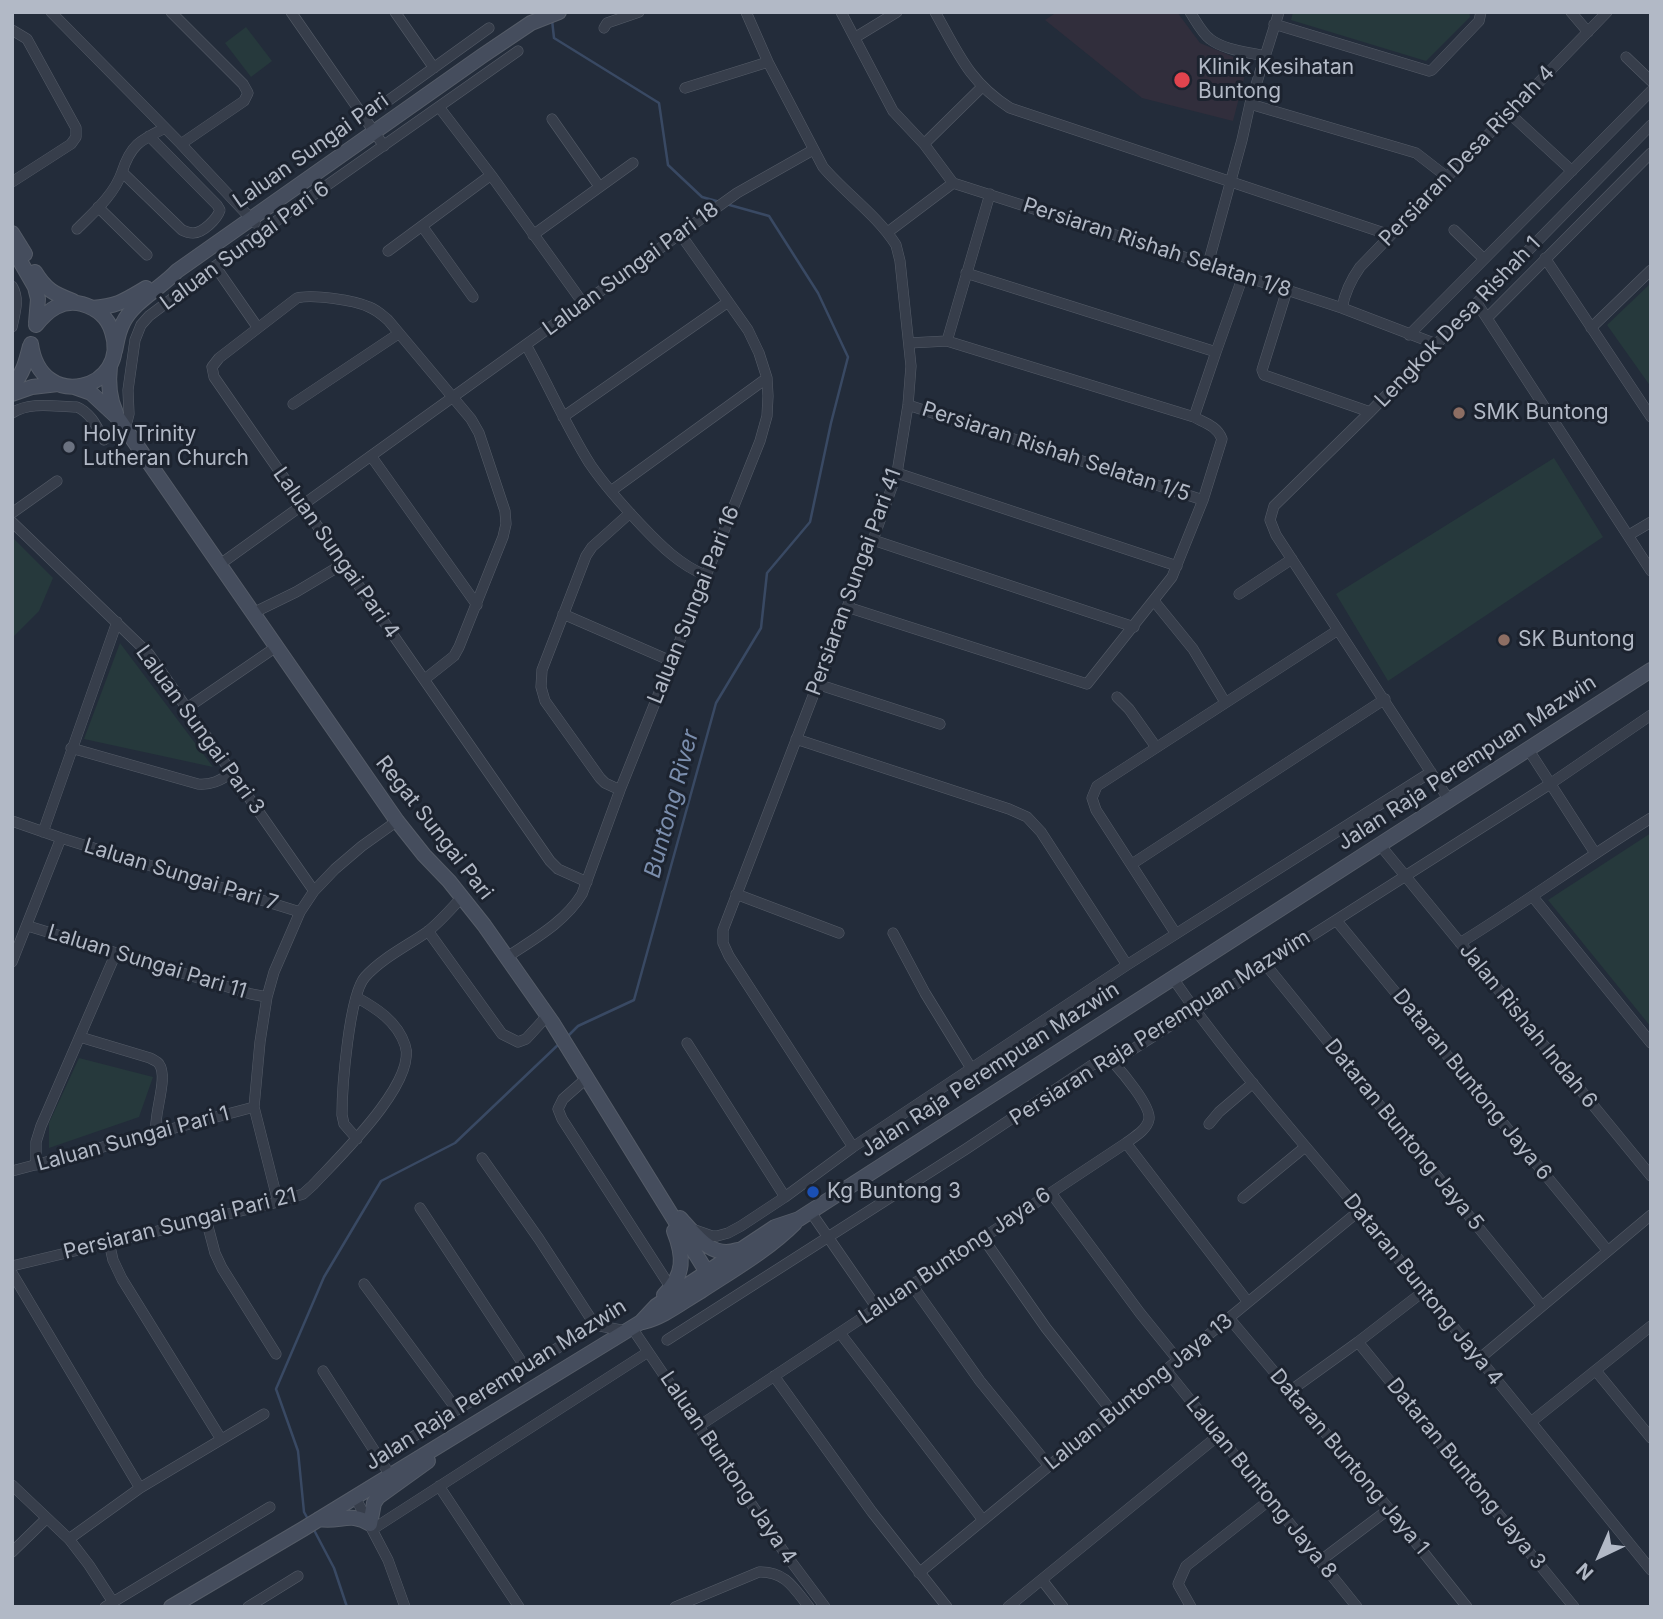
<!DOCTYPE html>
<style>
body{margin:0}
#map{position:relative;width:1663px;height:1619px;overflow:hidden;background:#232c3a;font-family:Inter,sans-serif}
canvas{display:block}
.frame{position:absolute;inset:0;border:14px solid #b2b9c6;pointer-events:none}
.north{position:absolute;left:1565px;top:1521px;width:70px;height:70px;-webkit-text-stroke:5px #1c232f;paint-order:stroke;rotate:224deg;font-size:19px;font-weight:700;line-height:28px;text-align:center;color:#b2b9c6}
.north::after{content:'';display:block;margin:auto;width:24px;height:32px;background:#b2b9c6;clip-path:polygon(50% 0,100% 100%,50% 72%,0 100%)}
</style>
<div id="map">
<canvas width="1663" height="1619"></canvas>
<div class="frame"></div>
<div class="north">N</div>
</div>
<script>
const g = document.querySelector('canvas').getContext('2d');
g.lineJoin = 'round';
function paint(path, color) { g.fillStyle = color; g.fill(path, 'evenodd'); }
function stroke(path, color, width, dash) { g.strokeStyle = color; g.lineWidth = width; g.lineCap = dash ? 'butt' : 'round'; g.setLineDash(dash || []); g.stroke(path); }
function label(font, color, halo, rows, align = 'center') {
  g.font = font + ' Inter,sans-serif'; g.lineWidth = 6; g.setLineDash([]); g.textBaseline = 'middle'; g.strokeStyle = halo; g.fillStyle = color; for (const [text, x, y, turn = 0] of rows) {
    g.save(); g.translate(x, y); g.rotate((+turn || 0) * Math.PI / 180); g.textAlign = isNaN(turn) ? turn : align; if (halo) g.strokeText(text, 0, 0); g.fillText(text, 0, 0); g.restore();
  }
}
paint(new Path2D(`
 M1057,12H1177L1200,43L1248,63L1233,121L1142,98L1045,20Z`), '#312e3c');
paint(new Path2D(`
 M1293,12H1469L1470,17L1426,61L1291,20Z
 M246,27L272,61L251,77L225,43Z
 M1651,283V387L1607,325Z
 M1554,458L1603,537L1388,681L1336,594Z
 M12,537L53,578L39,611L12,638Z
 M120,643L213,767L84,739Z
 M1651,833V1027L1548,900Z
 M79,1058L153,1077L139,1117L49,1148V1123Z`), '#26393c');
stroke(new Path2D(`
 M552,20L554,38L659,103L668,165L702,197L720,202
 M568,1036L578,1026L634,1000L716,703L761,628L767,573L810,522L831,423L848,357L818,293L769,216L726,204
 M309,1521L304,1512L298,1451L276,1389L324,1277L381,1181L455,1143L560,1043
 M314,1530L334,1568L347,1607`), '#394963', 2.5);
const street = new Path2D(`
 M51,12L181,144L255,223
 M171,12L243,84L248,93L244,101L181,144
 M291,12L384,146
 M395,12L434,68
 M746,12L768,62L823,167C846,194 877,215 896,245L900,261L911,366L908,405L897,473L873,540L723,930V943L729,956L853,1147
 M841,12L893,111L924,144L953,183
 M935,12C958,53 969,82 1010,108L1390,235
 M1190,12C1196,21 1202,33 1210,39C1224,50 1248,52 1264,56
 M1571,12L1588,32
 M1274,24L1429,71L1432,70L1479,21L1481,12
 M604,28L607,23L639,12
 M12,30L27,39L76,128V137L71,144L12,182
 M856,37L897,12
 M1626,57L1651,81
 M685,88L768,62
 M1250,104L1416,153L1447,177
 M439,107L491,175L583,303
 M1509,113L1572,171
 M364,118L489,28
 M552,119L599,186
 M149,136L217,205L220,210C217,219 203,233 193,233C189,233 186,232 182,230L122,172C131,144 141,140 165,128
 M924,144L982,87
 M98,207L147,255
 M422,226L473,297
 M77,229C94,212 114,195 122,172
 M1454,230L1484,259
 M888,232L953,183L1287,290L1342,308L1436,344
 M533,235L633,163
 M388,251L491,175
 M1545,258L1651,417
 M1208,264L1242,140L1250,104L1279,12
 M215,266L258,328
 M966,273L1216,352L1194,417
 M12,286C20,299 15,313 12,327
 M1287,290L1262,370L1264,375L1370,412
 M1477,303L1651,571
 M1342,308C1345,292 1350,281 1360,267L1607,12
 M1487,318L1651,153
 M1591,328L1651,270
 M1409,335L1651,91
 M947,341L990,194
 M526,345C548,384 566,426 590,464C605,486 624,507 642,526C660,545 680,565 705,575
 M1216,352L1243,276
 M293,404L398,334
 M908,405L1203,500
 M12,413C31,401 56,407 77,407C91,413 97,427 104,440
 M563,417L728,302
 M125,430L129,414L128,390L135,340L141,325L149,316L262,231L518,51
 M371,456L477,605
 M897,473L1177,566
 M611,491L767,378
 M12,513L57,481
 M12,522L149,654L314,891
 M1629,535L1651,522
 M873,540L1134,627
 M219,565L737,193L813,150
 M1239,594L1292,559
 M1154,601L1193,649L1225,702
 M847,607L1087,684L1172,577L1203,500L1222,439C1217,426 1205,423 1194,417L947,341L909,343
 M253,613L296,592L343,564
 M563,614L671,661
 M425,679L454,656L459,647L503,537L506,524L505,511L479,433L471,419L388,320C382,315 377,310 369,307C354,300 312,294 297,298L219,358L212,367L214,377C325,539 439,699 550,861L558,869L587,882
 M817,684L940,724
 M1117,697L1129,709L1156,747
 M187,708L276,647
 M796,739L1009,809L1027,817L1041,832L1127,965
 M71,748L198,784C211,785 220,781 231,773
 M1528,749L1595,853
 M620,790L605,783L600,778L545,701L541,687L542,670L586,556L592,547L630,513
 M1449,800L1276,535L1270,520L1274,506L1370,412L1651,125
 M12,821L61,838L300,912
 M43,832L117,622
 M1380,845L1651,1176
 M1132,864L1385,699
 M736,894L839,933
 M1533,897L1651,1043
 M1336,920L1608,1251
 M28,926L251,994L267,997
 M428,931L502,1034L518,1042L526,1039L548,1015
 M893,933L925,993L971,1068
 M1176,934L1096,810L1092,798L1097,786L1338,630
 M1460,943C1525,903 1586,858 1651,818
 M507,957C534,939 565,922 582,894L620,790L760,441L767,416L768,396L767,378L759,353L748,330L681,235
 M12,962L61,838
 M1266,965L1542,1306
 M1172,977C1229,1060 1297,1135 1361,1213C1457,1331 1554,1450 1651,1570
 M80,1037L150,1058C152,1059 158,1062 159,1064C169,1077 153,1115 156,1133
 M687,1043L785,1197
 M588,1077L563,1099L558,1109L562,1119L671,1288
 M1209,1124L1219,1112L1253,1083
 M357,1139L344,1124L342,1115C342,1088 349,995 365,977C382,958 407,946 427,932C440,922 451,909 462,897
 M1126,1143L1248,1302
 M482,1158L539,1239L595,1325
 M36,1165V1142L41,1126L116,953
 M12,1171L254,1107
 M1051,1193L1140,1313L1178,1360
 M1243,1198L1305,1147
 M278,1202L254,1107L260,1042L267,997L274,972L300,912L314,891L335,869L362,846L397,821
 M420,1208L525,1367
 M810,1211L877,1308
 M206,1219L215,1253L222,1268L276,1354
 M692,1229L712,1236H717L728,1233L741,1226L785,1197L853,1147L1127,965L1431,772
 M983,1238L1046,1328L1113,1413
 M109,1242L113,1260L122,1279L221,1439
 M12,1266L278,1202L303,1194L313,1185C337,1159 418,1082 405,1045C397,1021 376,1008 356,997
 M12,1273L140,1488
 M364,1284L457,1410
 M912,1285L980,1381L1049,1466
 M1229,1318L1389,1509L1467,1607
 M632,1328L784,1552L825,1607
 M840,1333L983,1520
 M667,1340L966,1149L1092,1065L1103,1062H1113L1550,784L1651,715
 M1358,1342L1574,1607
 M1479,1359L1651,1215
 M1166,1370L1357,1607
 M323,1371L390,1475
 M1596,1371L1651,1438
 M774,1376L872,1512L947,1607
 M1290,1391L1358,1342L1424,1291
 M1531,1422L1651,1326
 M699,1426L1126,1143C1134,1137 1147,1130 1149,1119C1151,1106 1122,1072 1113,1062
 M380,1457L595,1325L626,1331
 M12,1485L69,1539L89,1565L113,1602
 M439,1486L519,1607
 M355,1497L388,1560L405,1607
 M373,1529L648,1352
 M69,1539L140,1488L264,1414
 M12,1552L47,1518
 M1320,1561L1389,1509
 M919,1573L1359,1211
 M1042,1580L1063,1607
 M105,1607L270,1507
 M248,1607L298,1576
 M675,1607L759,1572C785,1571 794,1588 809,1607
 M1008,1607L1219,1435
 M1191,1607L1178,1584L1186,1566L1271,1499`);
const secondary = new Path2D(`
 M12,233L25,254
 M12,247L35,287L38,299L36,323
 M35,272C46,290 54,294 73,301
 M92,308C118,306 124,301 146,288
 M31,344C41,415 131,388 112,332C108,317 96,308 82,304C62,299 48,310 36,325
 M115,351C117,342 118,332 123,323C134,301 160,289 177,271L482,56L531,23L559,12
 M110,366C108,383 109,398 116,413
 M12,386C23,374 26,362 30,346
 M74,387L91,393L118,418L397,821L424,855L449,881L484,925L552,1022L713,1282
 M12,394L32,387L58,384
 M680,1218C696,1235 711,1259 737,1250
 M664,1295C685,1275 684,1256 674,1231
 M643,1322C664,1317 682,1302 701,1291C733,1270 768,1250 795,1223
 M319,1519C339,1523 351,1511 370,1524L374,1503L378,1497L428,1461
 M171,1607L303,1529L641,1322L656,1306L775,1227L799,1219L1651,670`);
stroke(street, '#555c68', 11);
stroke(secondary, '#555c68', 16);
stroke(street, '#373e4b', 10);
stroke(secondary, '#454d5d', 14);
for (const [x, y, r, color] of [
 [1182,80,9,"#e0444e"],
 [1459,413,7,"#8d6e63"],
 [69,447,7,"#6b7280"],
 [1504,640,7,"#8d6e63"],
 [813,1192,7,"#1a4fb4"]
]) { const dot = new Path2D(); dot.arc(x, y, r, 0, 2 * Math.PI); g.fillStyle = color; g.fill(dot); stroke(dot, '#1c232f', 2.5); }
label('21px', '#b2b9c6', '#1c232f', [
 ["Klinik Kesihatan",1198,68],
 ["Buntong",1198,92],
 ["SMK Buntong",1473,413],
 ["Holy Trinity",83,435],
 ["Lutheran Church",83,459],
 ["SK Buntong",1518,640],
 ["Kg Buntong 3",827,1192]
], 'left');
label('21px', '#b2b9c6', '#1c232f', [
 ["Laluan Sungai Pari",311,151,-35],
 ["Persiaran Desa Rishah 4",1467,156,-46],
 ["Laluan Sungai Pari 6",245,246,-36],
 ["Persiaran Rishah Selatan 1/8",1157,248,18],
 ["Laluan Sungai Pari 18",631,269,-36],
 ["Lengkok Desa Rishah 1",1458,322,-46],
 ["Persiaran Rishah Selatan 1/5",1056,452,18],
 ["Laluan Sungai Pari 4",336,553,55],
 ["Persiaran Sungai Pari 41",854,582,-70],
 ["Laluan Sungai Pari 16",694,605,-68],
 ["Laluan Sungai Pari 3",200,730,54],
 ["Jalan Raja Perempuan Mazwin",1467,763,-33],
 ["Regat Sungai Pari",434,828,52],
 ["Laluan Sungai Pari 7",181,875,17],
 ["Laluan Sungai Pari 11",147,962,17],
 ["Jalan Rishah Indah 6",1528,1026,51],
 ["Persiaran Raja Perempuan Mazwim",1160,1028,-32],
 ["Jalan Raja Perempuan Mazwin",990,1070,-33],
 ["Dataran Buntong Jaya 6",1472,1085,51],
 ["Dataran Buntong Jaya 5",1404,1135,51],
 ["Laluan Sungai Pari 1",133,1139,-15],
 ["Persiaran Sungai Pari 21",180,1224,-14],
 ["Laluan Buntong Jaya 6",955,1256,-34],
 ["Dataran Buntong Jaya 4",1423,1290,51],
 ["Jalan Raja Perempuan Mazwin",496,1385,-32],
 ["Laluan Buntong Jaya 13",1139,1392,-39],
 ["Dataran Buntong Jaya 1",1349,1462,50],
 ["Laluan Buntong Jaya 4",728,1468,56],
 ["Dataran Buntong Jaya 3",1466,1474,51],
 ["Laluan Buntong Jaya 8",1261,1488,51]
]);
label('italic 23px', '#7b8ead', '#1c232f', [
 ["Buntong River",672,804,-75]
]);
</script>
